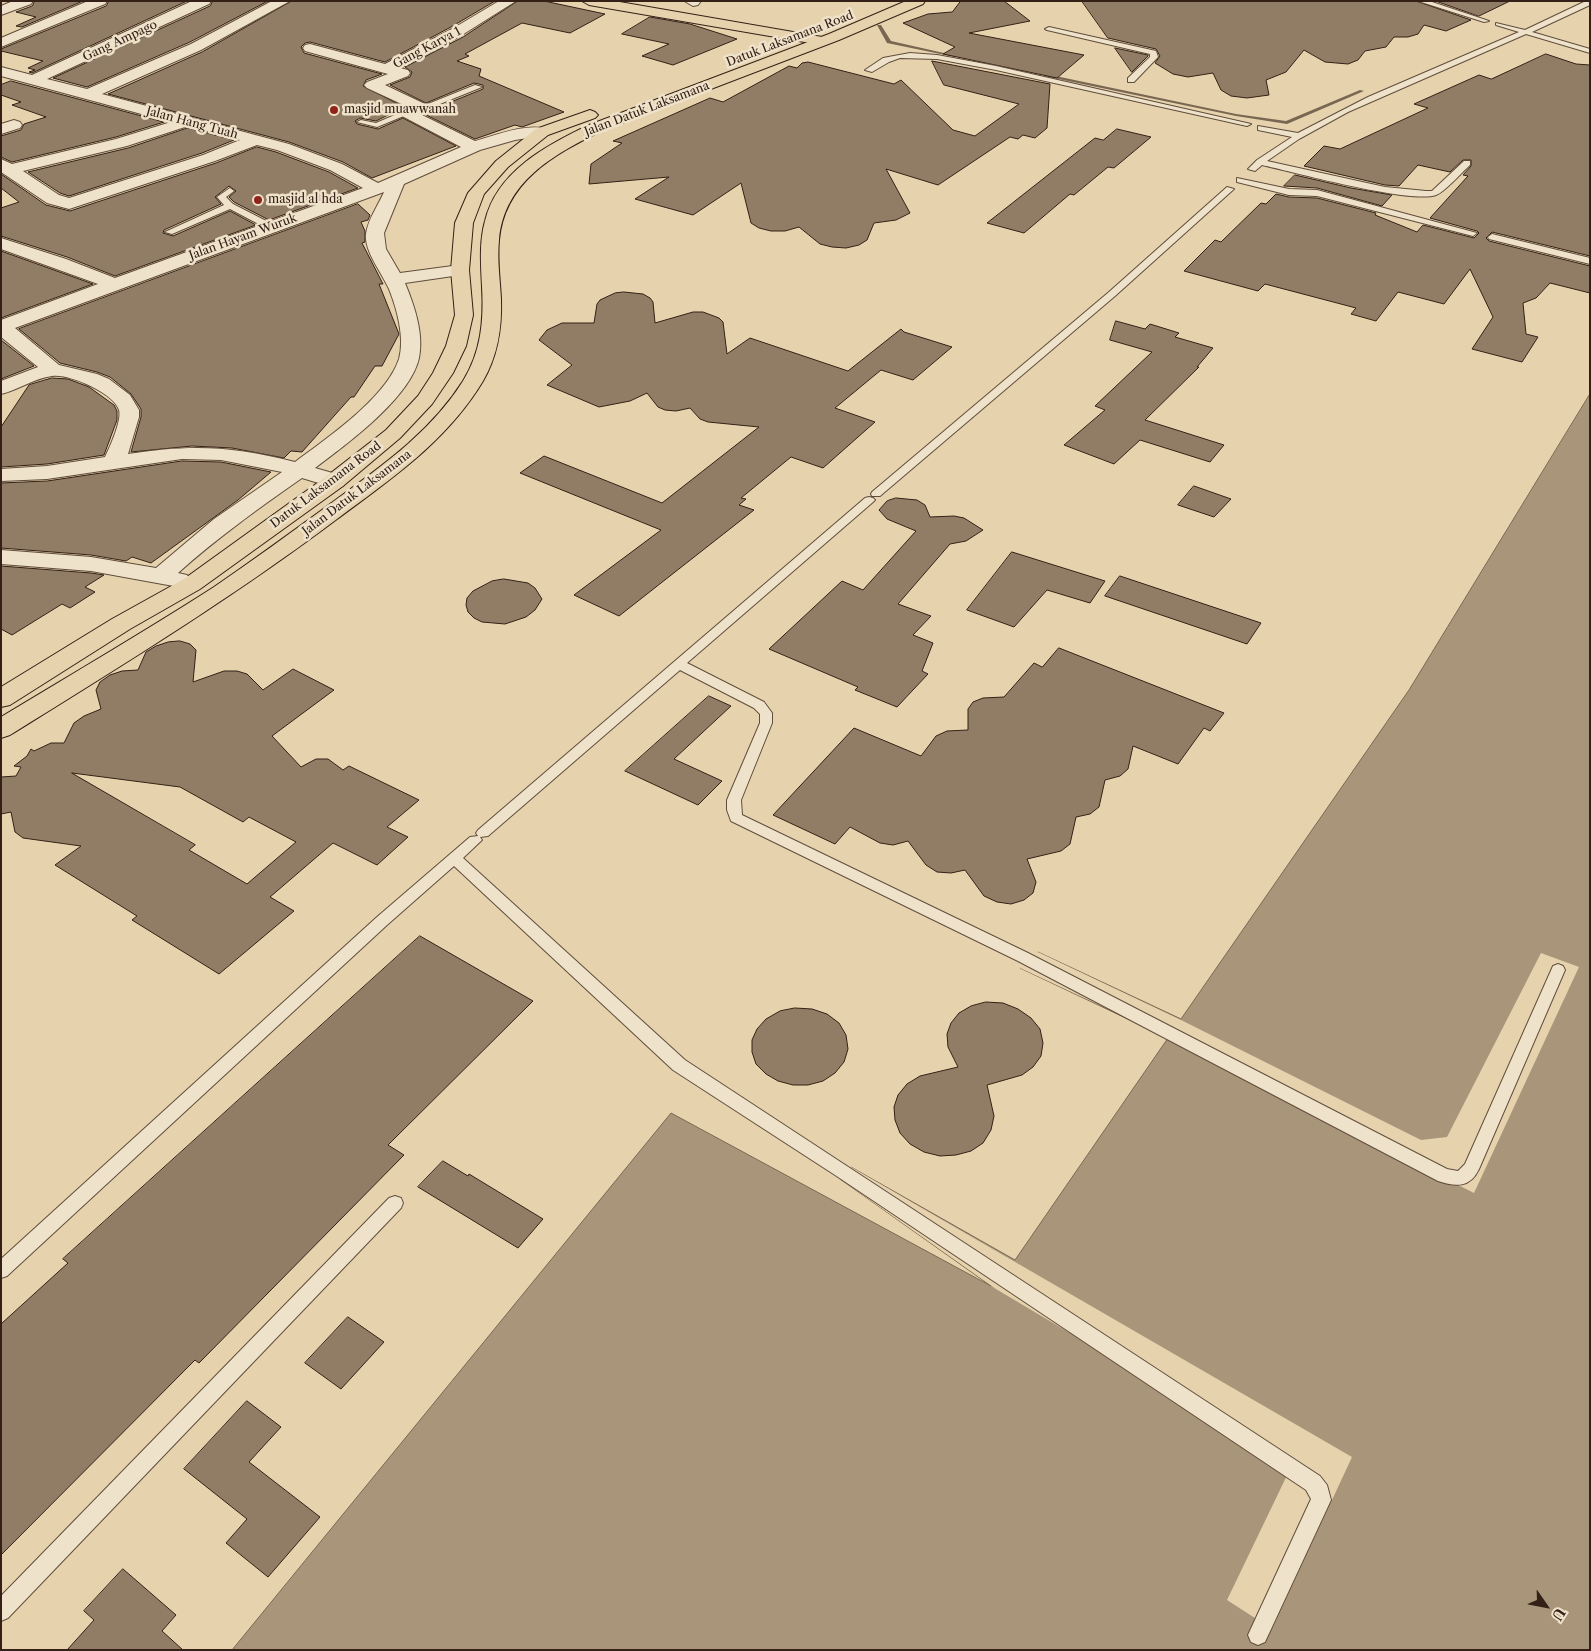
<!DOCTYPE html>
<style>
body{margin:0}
#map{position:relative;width:1591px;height:1651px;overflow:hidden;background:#e6d3ad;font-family:"Libre Caslon Text",serif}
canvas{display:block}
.frame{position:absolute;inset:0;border:2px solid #342016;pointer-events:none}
.north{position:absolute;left:1521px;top:1581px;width:50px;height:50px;-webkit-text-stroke:4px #efe2ca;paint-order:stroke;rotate:123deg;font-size:14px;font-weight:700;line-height:20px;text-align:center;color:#342016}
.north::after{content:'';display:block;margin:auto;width:18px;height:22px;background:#342016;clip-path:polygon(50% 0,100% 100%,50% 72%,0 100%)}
</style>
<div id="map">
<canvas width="1591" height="1651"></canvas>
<div class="frame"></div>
<div class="north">U</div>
</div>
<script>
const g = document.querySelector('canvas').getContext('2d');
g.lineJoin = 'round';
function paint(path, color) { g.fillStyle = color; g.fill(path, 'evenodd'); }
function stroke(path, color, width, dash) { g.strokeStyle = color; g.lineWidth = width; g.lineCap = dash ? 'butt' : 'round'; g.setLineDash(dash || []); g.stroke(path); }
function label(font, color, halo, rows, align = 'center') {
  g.font = font + ' "Libre Caslon Text",serif'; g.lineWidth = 5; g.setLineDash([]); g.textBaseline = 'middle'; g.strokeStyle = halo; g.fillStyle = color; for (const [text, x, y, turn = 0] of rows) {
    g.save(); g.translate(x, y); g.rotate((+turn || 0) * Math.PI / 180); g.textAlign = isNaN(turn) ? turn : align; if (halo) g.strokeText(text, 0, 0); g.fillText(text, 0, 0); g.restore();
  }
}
const water = new Path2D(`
 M1590,394V1650H232L671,1113L991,1286L840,1179L851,1167L1015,1260L1168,1038L1020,968L1038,952L1181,1019L1409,690Z`);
paint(water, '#a9967a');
stroke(water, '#7a6752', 1);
paint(new Path2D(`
 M1038,952L1181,1020L1421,1140L1447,1137L1541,953L1579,967L1474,1193L1168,1037L1020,968L1023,957Z
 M851,1167L1352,1457L1272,1629L1227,1600L1292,1465L996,1289L840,1179L841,1170Z`), '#e6d3ad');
paint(new Path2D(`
 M877,25H881L891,41L957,56L955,57L887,43Z
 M1046,74L1236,114L1286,121L1360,90L1364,91L1287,124L1236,116L1044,76V75Z`), '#7a6752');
const building = new Path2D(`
 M35,1H83L22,27L16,26L36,17L16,12L32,6Z
 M109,1H187L32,73L29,72L35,70L28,68L43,61L1,51V49L106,6Z
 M213,1H268L190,42L87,87L53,78L210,6Z
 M292,1H495L451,27L385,62L310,42L305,43L301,47L304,53L382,74L366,80L363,86L404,107L376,121L360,118L355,121L357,124L378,129L403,118L456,146L372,178L343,162L289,142L108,94L202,52Z
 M518,1H544L605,14L570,33L522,23L465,54L469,56L457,61L481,69L479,76L564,112L522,127L515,125L475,139L424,114L431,110L483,89V85L474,83L426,103L390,85L410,77L412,72L405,67L463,37Z
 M961,1H1004L1030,21L969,33L1084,55L1057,78L943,54L955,47L903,23L928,14L952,12Z
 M1082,1H1416L1471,20L1446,31L1424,25L1418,34L1408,37H1394L1386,47L1365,51L1358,60L1348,64L1325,62L1304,50L1286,72L1266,80L1269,95L1247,98L1231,96L1221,90L1213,73L1188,77L1173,74L1155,63L1160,56L1156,49L1108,38Z
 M1436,1H1510L1479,16Z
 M650,17L690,24L737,39L673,65L642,56L669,44L622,34Z
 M1115,48L1148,55V56L1132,72Z
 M1546,54L1576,64L1590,65V256L1492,232L1486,238L1489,241L1590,266V293L1550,283L1536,298L1523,303L1526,334L1538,337L1522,362L1472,349L1493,317L1470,269L1444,304L1398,292L1376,321L1351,314L1356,308L1265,284L1258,291L1184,271L1215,240L1221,242L1261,203L1266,204L1276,194L1289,197L1317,198L1376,213L1375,215L1417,232L1423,225L1474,238L1479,233L1477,231L1430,218L1468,176L1463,175L1471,166V160H1463L1450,172L1418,165L1399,186L1385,185L1304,166L1324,146L1340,149L1428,108L1414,104L1479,75L1491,79Z
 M932,61L1050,84L1047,128L1035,138L1023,135L1018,139L1010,137L938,185L886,169L910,213L896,220L874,223L867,240L859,245L846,248L832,247L820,244L799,227L785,231H771L759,228L751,223L741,183L693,215L635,199L669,177L589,184L591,164L622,143L613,141L710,98L723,102L789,66L797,68L802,63L808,62L894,84L901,80L953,130L975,136L1019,104L944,85Z
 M11,81L164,122L116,137L12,162L1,157V136L21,130L24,124L46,117L12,105L21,102L1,95V85Z
 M188,128L234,140L202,153L69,196L60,193L28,172L128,148Z
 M1117,129L1151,137L1114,168L1108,167L1074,195L1070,194L1024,233L987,223L1095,138L1103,140Z
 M257,147L276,152L329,172L358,188L269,220L234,202L229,197L236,191L229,186L215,197L221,204L164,230L163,233L173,236L230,211L256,225L115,276L67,257L1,236V208L19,202L1,188V174L46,205L70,211L216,163Z
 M1295,175L1351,188L1392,195L1382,206L1317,188L1284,186Z
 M358,204L370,215L368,220L361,222L365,231V242L362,243L383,284H379L399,334L382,366H375L354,397H351L302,452L291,451L284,458L232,448L192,446L131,452L141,417V409L131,394L110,377L97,372L60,363L19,329Z
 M1,251L93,284L1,318Z
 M624,292L643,294L650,298L653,302L655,323L693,312H703L719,318L723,322L727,354L750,338L848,371L901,329L904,332L952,347L913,380L881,370L835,408L875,422L823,468L791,457L741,498L746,499L739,505L754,510L619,616L574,595L661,530L520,473L544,456L662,503L759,427L708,422L700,419L690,408L676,411L665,410L658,407L647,393L630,401L599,407L547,385L572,365L539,340L547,330L562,323H594L597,304L600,300L615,293Z
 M1116,321L1145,329L1150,324L1179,333L1175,337L1213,348L1197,367H1199L1145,420L1224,445L1210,462L1140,440L1114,464L1064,445L1105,410L1095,406L1152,352L1110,340Z
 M1,340L34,366L1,379Z
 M52,378L68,379L89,387L114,405L117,411V420L104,455L47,464L1,467V427L29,385Z
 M182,461L221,462L271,472L238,500L151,563L132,557L126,561L91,555L1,548V483L47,481Z
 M1194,486L1231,499L1214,517L1178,505Z
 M896,498L917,500L925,505L930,517L954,516L964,518L983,530L966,541L950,544L898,604L931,616L913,635L933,643L922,671L928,674L897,707L855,690L858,687L769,649L842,581L863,590L916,531L887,519L879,510L887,501Z
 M1012,552L1105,581L1090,603L1047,590L1014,627L967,610Z
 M1,566L91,573L104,575L85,587L95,592L70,608L62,604L12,635L1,629Z
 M1120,576L1261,623L1247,644L1105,596Z
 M504,579L528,583L535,588L542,599L535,610L526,617L505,624L482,622L474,618L468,612L466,605L467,598L473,591L492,581Z
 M180,641L190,644L196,650L193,682L224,671H237L247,674L263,690L293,669L334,690L272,736L301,767L316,759H328L343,770L349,766L419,800L387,827L408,837L377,865L333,843L270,897L294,911L219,974L132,920L137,916L55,865L81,846L23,838L15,832L11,812L1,814V777L16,776L21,767L14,766L27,756L31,749L34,751L51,743H64L74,723L84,716L101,709L96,690L100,682L110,675L122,671L138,670L146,652L156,646L168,642ZM72,773L180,787L243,822L249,817L296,842L247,884L189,850L195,845Z
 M1059,648L1224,713L1210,731L1204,728L1178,764L1133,746L1128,769L1120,776L1105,780L1099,807L1090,814L1076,817L1070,844L1061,851L1027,859L1036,882L1033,893L1024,900L1011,904L997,902L984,896L965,870L951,873L937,872L926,865L908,841L893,845L880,843L850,827L835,844L773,815L854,728L921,756L936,736L947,731L968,730V709L973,702L983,698L1004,697L1034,663L1042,667Z
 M709,696L731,706L674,759L722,781L698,805L625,771Z
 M420,936L533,1001L388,1145L404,1155L199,1363L195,1360L1,1555V1324L68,1263L63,1259Z
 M986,1002L1003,1003L1018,1009L1031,1018L1040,1029L1043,1043L1041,1056L1033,1067L1022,1075L987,1085L994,1116L991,1130L983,1143L971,1151L956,1155L940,1156L924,1152L910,1144L900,1133L895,1120L894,1107L898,1095L907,1084L920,1076L958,1067L948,1047L947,1034L951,1023L959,1013L971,1006Z
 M795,1008L812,1009L827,1014L839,1023L846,1035L848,1049L844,1062L835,1073L823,1081L808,1085H793L778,1081L766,1074L756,1064L752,1052V1040L757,1029L766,1019L780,1011Z
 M443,1161L468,1176L469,1174L543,1219L518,1248L418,1187Z
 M348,1317L384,1342L341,1389L305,1363Z
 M247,1401L281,1427L249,1462L320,1517L268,1577L226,1543L247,1519L184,1469Z
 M123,1569L176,1615L162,1631L183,1650H67L94,1620L84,1611Z`);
paint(building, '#917d65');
stroke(building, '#342016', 1);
const service = new Path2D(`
 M1418,1H1429L1489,21L1484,22Z
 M1586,1H1590V5L1532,32L1590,49V53L1526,34L1348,112L1299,139L1267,161L1385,187L1426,191H1432L1464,161H1470V165C1462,172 1445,192 1436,195C1411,204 1293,172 1262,165L1255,171L1248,169L1257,160L1292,137L1258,130V126L1298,133L1368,97L1519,32L1496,25V23L1525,30Z
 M1049,27L1156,51L1158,57L1134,82H1128V78L1150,57V54L1047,30L1045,29Z
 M910,53L937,55L996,66L1251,124L1247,126L996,70L937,59L900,58L889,62L872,72L865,70L883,58Z
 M475,85L482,87L425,110L418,108Z
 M404,111L411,113L377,127L357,122L361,120L376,123Z
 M1237,178L1289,189L1317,190L1477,233L1473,236L1317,196L1289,195L1237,182Z
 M1227,187L1234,189L1115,296L880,496H872L871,494L872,492L1109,292Z
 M230,188L234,191L226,197L233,204L274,225V229H268L230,209L172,234L165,232L224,205L217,197Z
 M1492,234L1590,258V264L1489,239L1488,237Z
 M869,497L873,498L875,500L873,502L687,663L764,702L772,713V723L741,800L742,815L1028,953L1447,1169L1458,1171L1465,1164L1553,966L1558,964L1563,966L1565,970L1479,1169C1470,1188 1456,1187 1438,1181L1018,961L731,821L727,810V800L760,723V714L754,708L680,670L488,836L480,837L482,840L463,858L685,1060L1320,1476L1327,1485L1331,1500L1265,1642L1258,1645L1251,1642L1248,1635L1311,1499L1306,1490L835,1175L673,1070L454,866L387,925L7,1276L1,1278V1259L377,917L470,837L478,836L476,833L478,830L865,498Z
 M395,1196L401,1198L403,1203L401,1208L8,1618L1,1621V1596L389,1198Z`);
const minor = new Path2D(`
 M13,1H33L31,4L1,15V6Z
 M88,1H107L105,4L1,47V38Z
 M192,1H211L209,4L47,79L87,89L191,44L272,1H290L201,50L102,94L289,144L342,164L378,183L461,147L402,116L399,113L402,110L408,107L367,88L364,85L367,82L388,74L305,51L303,48L305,45L310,44L385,64L452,29L499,1H516L462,35L400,68L408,70L410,73L408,76L385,85L427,105L430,108L427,111L420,114L475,141C497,135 525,123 548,129L550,132L548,135L515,140L480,150L404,184L384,233L386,249L400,273L460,265L466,266L469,270L466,274L460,275L405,283C414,305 424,333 419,358C410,398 347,444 315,468L343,476L346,481L343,486L335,488L302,478C259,508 217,538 178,573L187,575L191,580L187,585L179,587L91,571L1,564V550L91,557L156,568L214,519L282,472L221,460L182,459L47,479L1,481V469L47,466L105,457C110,447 122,420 119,410C114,393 68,373 52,376C35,378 18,390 1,394V381L38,367L1,337V320L98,284L1,249V238L66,259L115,278L363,188L330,170L277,150L257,145L215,161L69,209L47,203L1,172V159L12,164L116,139L171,122L1,76V67L32,75ZM188,126L240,140L203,155L69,198L59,195L23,171L127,146ZM384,192C378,206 368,219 366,234C364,251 382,273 389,289C397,309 405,338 399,359C386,398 327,438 295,462C234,446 190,444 128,454L139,417V410L130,395L109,379L97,374L59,365L15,328Z
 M701,1L698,5L693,6L686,2Z
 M14,120L20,122L22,125L20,128L1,134V124Z`);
const primary = new Path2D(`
 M582,1H614L822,37L827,38L829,41L827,44L822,45L589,5Z`);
const trunk = new Path2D(`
 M906,1H925L923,4L839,40L601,131C553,155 504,182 499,240C497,260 500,279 501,299C502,328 498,355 483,381C447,441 392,478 337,519C232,598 121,666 10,735L1,738V717C72,674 144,632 214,587C252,561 289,534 326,507C376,470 429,435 463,381C481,352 484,321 482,287C481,265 479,242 485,221C497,171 547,145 589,125L829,34Z
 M590,110L595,112L598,115L595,118L548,135L508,167L484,194L473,223L469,270L473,315L466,346L453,373L432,404L400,438L343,486L200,589L130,629L10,705L1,707V687L112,619L184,579L327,476L386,430L418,396L433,373L446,346L455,315L451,270L455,223L468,193L496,161L536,129Z`);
stroke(service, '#604d3c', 2);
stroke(minor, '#604d3c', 2);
stroke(primary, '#342016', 2);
stroke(trunk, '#342016', 2);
paint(service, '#efe2ca');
paint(minor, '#efe2ca');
paint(primary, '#e6d3ad');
paint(trunk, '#e6d3ad');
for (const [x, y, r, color] of [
 [334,110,5,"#8f2418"],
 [258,200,5,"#8f2418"]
]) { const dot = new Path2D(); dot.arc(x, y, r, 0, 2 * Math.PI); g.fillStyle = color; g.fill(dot); stroke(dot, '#efe2ca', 2); }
label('12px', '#342016', '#efe2ca', [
 ["Datuk Laksamana Road",790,39,-21],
 ["Gang Ampago",120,41,-25],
 ["Gang Karya 1",427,48,-28],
 ["Jalan Datuk Laksamana",647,109,-21],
 ["Jalan Hang Tuah",192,123,15],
 ["Jalan Hayam Wuruk",243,237,-20],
 ["Datuk Laksamana Road",326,485,-37],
 ["Jalan Datuk Laksamana",357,493,-37]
]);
label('12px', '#342016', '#efe2ca', [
 ["masjid muawwanah",344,110],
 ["masjid al hda",268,200]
], 'left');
</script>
